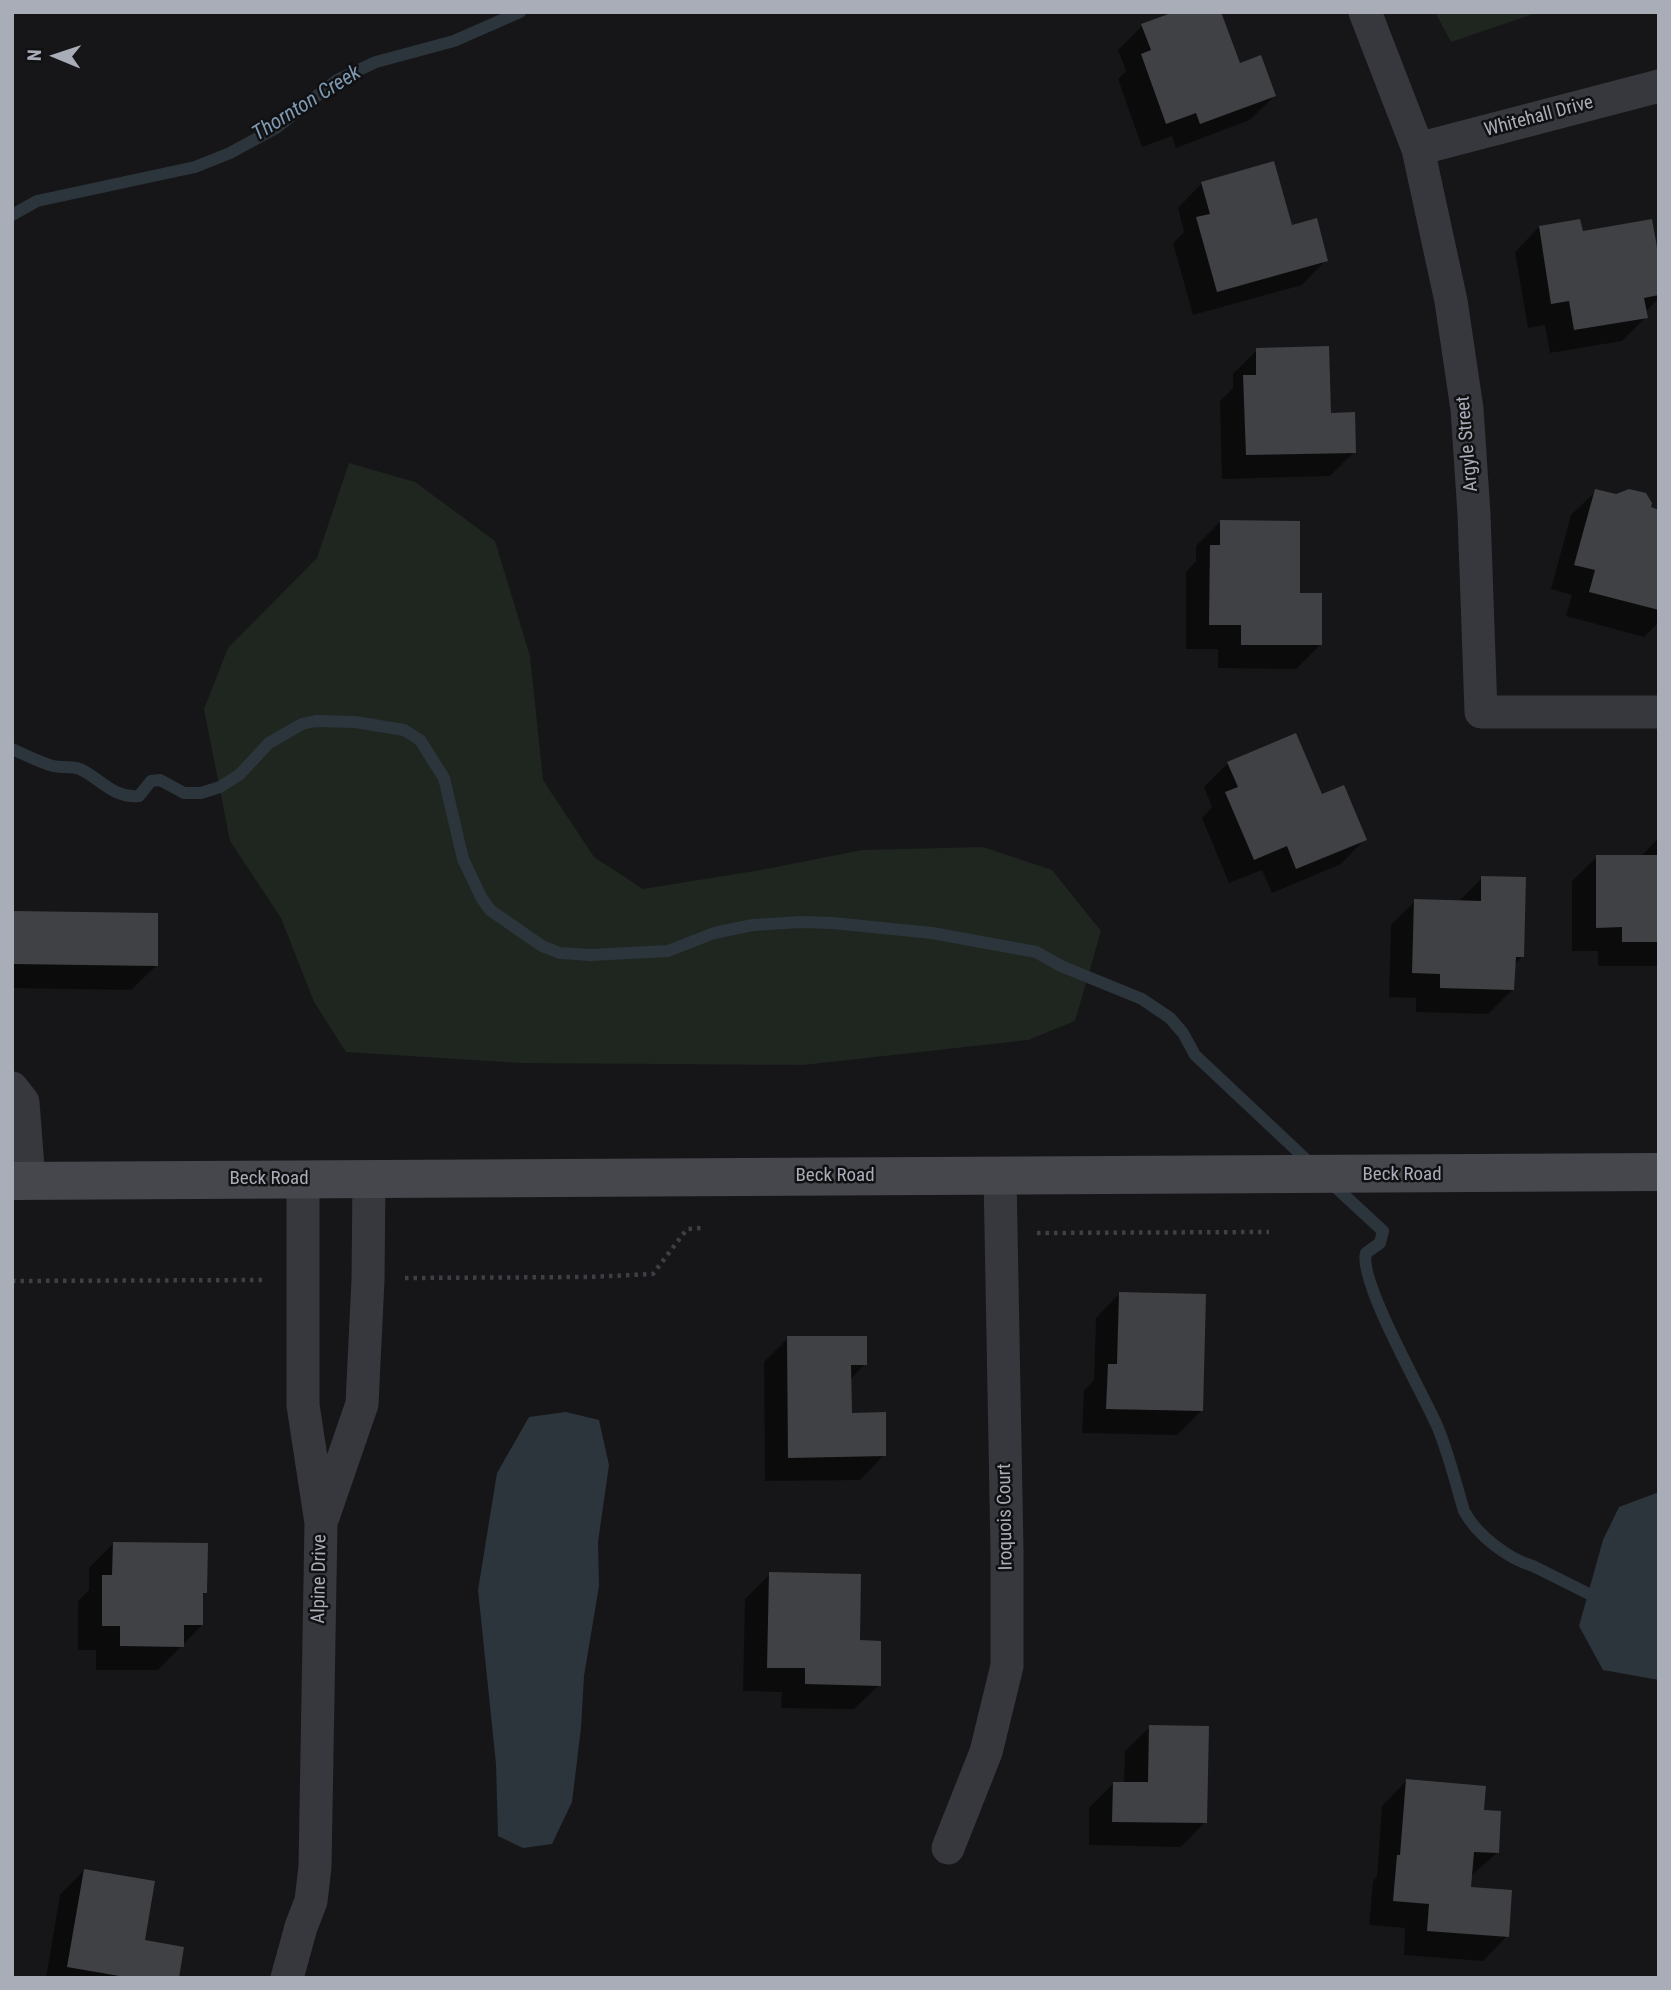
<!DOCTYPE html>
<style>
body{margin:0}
#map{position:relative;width:1671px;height:1990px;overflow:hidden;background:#161618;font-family:"Roboto Condensed",sans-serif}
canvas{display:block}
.frame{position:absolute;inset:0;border:14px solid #a8adb8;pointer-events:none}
.north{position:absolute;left:21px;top:21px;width:70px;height:70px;-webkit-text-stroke:5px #111113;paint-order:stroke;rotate:272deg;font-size:19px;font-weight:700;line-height:28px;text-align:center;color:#a8adb8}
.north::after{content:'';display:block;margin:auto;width:24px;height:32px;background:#a8adb8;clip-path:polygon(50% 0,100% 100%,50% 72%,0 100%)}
</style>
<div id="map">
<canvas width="1671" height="1990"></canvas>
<div class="frame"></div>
<div class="north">N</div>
</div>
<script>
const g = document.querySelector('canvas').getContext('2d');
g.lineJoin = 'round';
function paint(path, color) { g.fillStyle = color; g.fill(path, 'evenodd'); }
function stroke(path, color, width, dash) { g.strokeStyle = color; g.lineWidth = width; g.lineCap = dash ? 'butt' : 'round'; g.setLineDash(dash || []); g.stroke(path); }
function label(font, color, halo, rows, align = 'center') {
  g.font = font + ' "Roboto Condensed",sans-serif'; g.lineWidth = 5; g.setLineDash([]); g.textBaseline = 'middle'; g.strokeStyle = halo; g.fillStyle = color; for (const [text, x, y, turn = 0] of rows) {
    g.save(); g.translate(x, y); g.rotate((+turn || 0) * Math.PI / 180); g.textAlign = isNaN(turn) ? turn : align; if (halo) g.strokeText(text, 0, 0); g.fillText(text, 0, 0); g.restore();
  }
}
paint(new Path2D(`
 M1435,12H1539L1451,42Z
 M349,463L415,482L495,541L530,656L543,780L594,857L643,889L761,870L862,850L983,847L1052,870L1101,931L1075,1021L1028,1040L803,1065L520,1063L346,1052L314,1002L281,918L230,841L204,709L228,648L317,558Z`), '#1e261f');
paint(new Path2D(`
 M566,1412L599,1420L609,1465L598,1542L599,1586L584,1676L581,1728L572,1802L552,1844L523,1848L498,1836L496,1764L478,1590L497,1473L529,1417Z
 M1659,1492V1680L1603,1670L1579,1626L1603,1540L1619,1507Z`), '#2c353c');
paint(new Path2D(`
 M1142,26L1274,96L1250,120L1176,148L1172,136L1142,147L1118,79L1126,71L1118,50Z
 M1202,183L1291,227L1326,260L1302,285L1193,315L1173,243L1184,232L1178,208Z
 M1539,227L1581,233L1659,269V298L1645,312L1646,317L1622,341L1550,353L1545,325L1528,328L1515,252Z
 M1257,350L1329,415L1354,452L1330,476L1222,479L1220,401L1233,388V374Z
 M1596,491L1659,511V622L1644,637L1566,616L1572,595L1551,589L1571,515Z
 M1220,522L1298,595L1321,644L1296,669L1218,668V649H1186V572L1196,561V546Z
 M1228,763L1321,797L1365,839L1341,864L1272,893L1262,870L1229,883L1202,818L1212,807L1204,787Z
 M1659,838V966H1598V951H1572V881L1597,857H1640Z
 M1482,878L1522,957L1514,965L1513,989L1488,1014L1416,1012V998L1389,997L1391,925L1415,901L1458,902Z
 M12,913L156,966L131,990L12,988Z
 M1120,1293L1202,1410L1177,1435L1082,1433L1084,1390L1094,1380L1096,1318Z
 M788,1338L865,1364L850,1380L851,1415L884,1455L860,1480L765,1481L764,1362Z
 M113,1544L205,1592L202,1596V1625L158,1670H96V1650H78V1601L89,1590V1568Z
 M770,1574L858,1642L879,1685L854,1709L781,1708L782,1692L743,1691L745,1599Z
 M1150,1727L1205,1822L1181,1847L1089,1845V1808L1114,1783L1124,1784L1125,1751Z
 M1406,1781L1482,1812L1497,1853L1470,1877V1888L1507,1936L1483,1961L1404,1955L1405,1928L1369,1925L1373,1881L1377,1877L1382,1806Z
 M84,1870L143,1941L177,1978H46L60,1895Z`), '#0007');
stroke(new Path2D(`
 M12,215L37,201L195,167L230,153L276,128L337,80L376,62L454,41L520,12
 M12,749C26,755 38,762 53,766C61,768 72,766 80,769C101,779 114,799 139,796L151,781L160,780L184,793H201L220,787L239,775L269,743L302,724L316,721L355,722L404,730L420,740L444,778L463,859L481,897L490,910L542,946L560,953L591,955L668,951L714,933L753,925L800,922L833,923L932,933L1036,952L1061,966L1142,999L1170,1018L1183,1033L1195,1055L1312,1165
 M1330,1182L1383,1231L1380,1243L1366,1253C1358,1281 1424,1395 1438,1428C1449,1455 1456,1484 1464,1511C1477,1535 1508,1559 1533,1566L1603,1601`), '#2c353c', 12);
paint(new Path2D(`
 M1174,12H1221L1240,63L1261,55L1276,96L1200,124L1196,113L1166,124L1141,54L1151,50L1141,24Z
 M1274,161L1292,225L1317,218L1328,261L1217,292L1196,217L1210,214L1201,182Z
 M1580,219L1583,231L1652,219L1659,259V295L1644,298L1648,318L1574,330L1569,301L1551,304L1539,226Z
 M1329,346L1331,413L1355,412L1356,453L1246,455L1243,375H1256V348Z
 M1595,489L1616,494L1629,489L1646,493L1652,503L1651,507L1659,510V610L1589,592L1595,570L1574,565Z
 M1220,520L1300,521V593H1322V645H1241V625H1209L1210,545H1220Z
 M1296,733L1322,794L1344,785L1367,840L1296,869L1287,846L1254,860L1225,792L1238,787L1227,762Z
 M1596,855H1659V942H1622V927L1596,928Z
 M1481,876L1526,877L1524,957H1516L1514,990L1440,988V974L1412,973L1414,899L1481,901Z
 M12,911L158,913V966L12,964Z
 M1119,1292L1206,1294L1203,1411L1106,1409L1108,1364H1117Z
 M787,1336H867V1365H851L852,1413L886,1412V1456L788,1458Z
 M113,1542L208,1543L207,1593H203V1625H184V1647L120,1646V1626H102V1575H112Z
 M769,1572L861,1574L860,1640L881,1641V1686L805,1684V1668H767Z
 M1149,1725L1209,1726L1207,1823L1112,1822L1113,1782H1148Z
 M1406,1779L1486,1786L1484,1810L1501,1811L1499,1853L1474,1852L1471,1887L1512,1890L1509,1937L1427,1931L1429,1904L1393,1901L1397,1855H1400Z
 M84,1869L155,1881L145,1940L184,1947L179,1978H131L67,1967Z`), '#404145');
stroke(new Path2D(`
 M1037,1233L1269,1232
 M405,1278L589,1277L653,1274L687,1229L701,1228
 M12,1281L267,1280`), '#3d3f44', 4.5, [3.5, 5]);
stroke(new Path2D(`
 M1365,12L1418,149L1451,301L1467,409L1474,514L1481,712H1659
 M1418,149L1659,86
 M12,1088L23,1102L29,1181
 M323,1517L362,1404L368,1280L369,1178
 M948,1848L986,1752L1007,1666V1551L1000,1176
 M287,1978L301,1927L311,1901L315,1867L321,1523L303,1405V1178`), '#37383d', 33);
stroke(new Path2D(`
 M12,1181L1659,1172`), '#45474d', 38);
label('19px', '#a8adb8', '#111113', [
 ["Whitehall Drive",1539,117,-15],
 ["Argyle Street",1468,444,-95],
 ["Beck Road",1402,1175],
 ["Beck Road",835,1176],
 ["Beck Road",269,1179],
 ["Iroquois Court",1006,1517,-91],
 ["Alpine Drive",320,1579,-89]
]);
label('italic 21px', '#7f9bb3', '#111113', [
 ["Thornton Creek",307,104,-32]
]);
</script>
